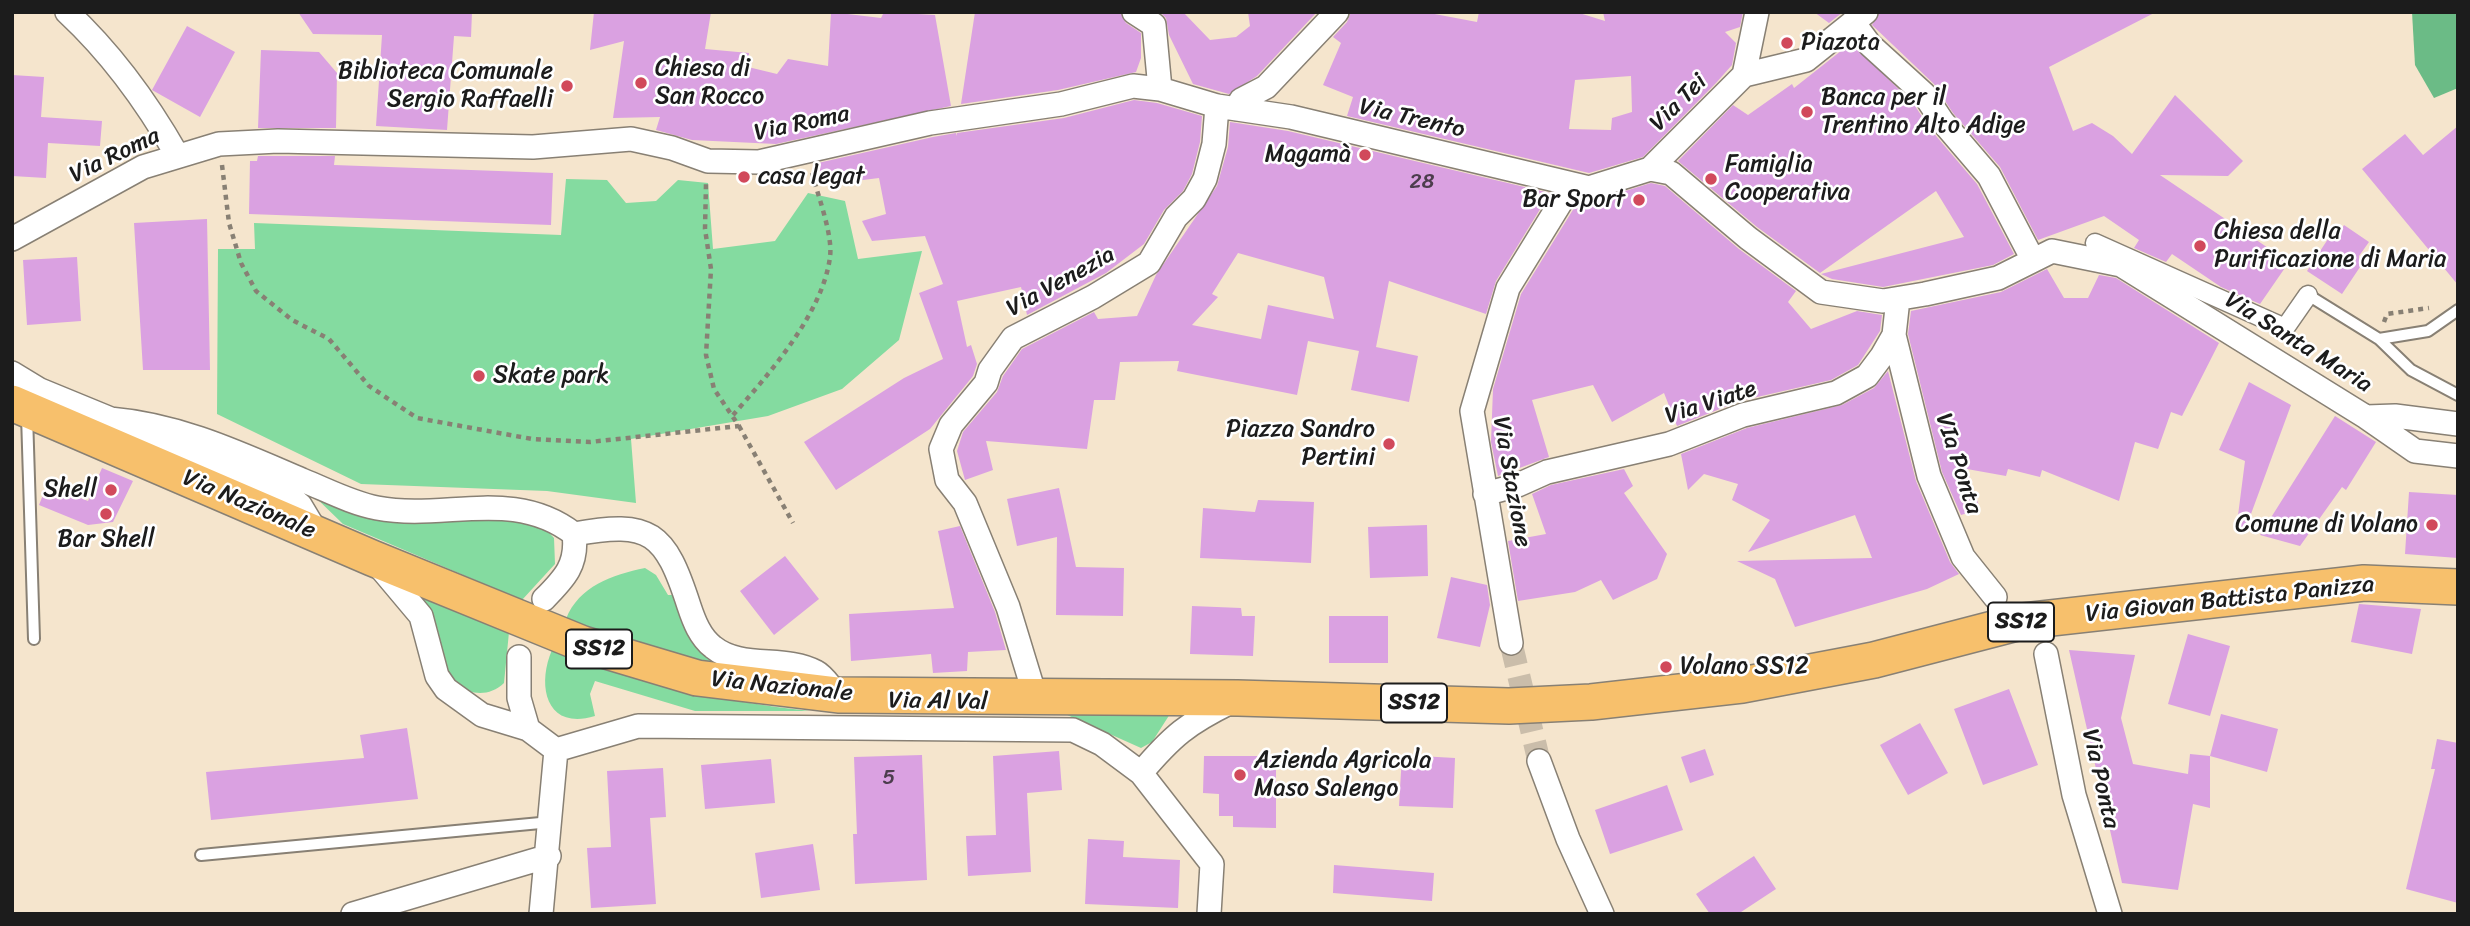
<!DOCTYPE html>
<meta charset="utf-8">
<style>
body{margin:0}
#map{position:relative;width:2470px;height:926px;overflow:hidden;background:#f5e5cd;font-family:Sriracha,sans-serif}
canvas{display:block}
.frame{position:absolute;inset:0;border:14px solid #1c1c1c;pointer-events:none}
</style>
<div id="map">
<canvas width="2470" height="926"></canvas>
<div class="frame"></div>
</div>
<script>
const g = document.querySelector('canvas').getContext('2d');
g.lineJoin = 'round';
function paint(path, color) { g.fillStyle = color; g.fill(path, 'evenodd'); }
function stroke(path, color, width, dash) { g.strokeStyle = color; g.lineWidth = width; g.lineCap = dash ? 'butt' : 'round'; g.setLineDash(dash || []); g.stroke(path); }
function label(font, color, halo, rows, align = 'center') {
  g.font = font + ' Sriracha,sans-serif'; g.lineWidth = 5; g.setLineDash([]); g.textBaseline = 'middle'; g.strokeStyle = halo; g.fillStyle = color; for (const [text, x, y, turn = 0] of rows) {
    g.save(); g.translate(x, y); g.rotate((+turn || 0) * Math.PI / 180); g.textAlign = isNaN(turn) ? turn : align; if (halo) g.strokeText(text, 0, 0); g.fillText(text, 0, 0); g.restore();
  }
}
paint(new Path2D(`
 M566,179L607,180L626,203L656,201L678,180L708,183L713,249L775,241L808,193L845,201L858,259L922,251L899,340L842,389L768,416L631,439L636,503L547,491L361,484L217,414L218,249H255L254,223L561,235Z
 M312,494L501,516L541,524L554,538L555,564L522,600L343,524Z
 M645,568L656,575L668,595H675L701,650L722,667L654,653L566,619C579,586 612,575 645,568Z
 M421,596L509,632L504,683C483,703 452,691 443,664C439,653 441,642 438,631C435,618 427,607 421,596Z
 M552,650C638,684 719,701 810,711H695L595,681L590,694L595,716C547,731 536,687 552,650Z
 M1065,714H1170L1152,742L1141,748Z`), '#84dba0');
paint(new Path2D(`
 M2412,12H2458V88L2434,98L2415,65Z`), '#6bbb86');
paint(new Path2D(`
 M298,12H472L471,37L454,36L447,130L376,126L382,35L313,34Z
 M594,12H711L705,49L749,53L748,67L777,74L788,59L828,66L831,12L881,18L884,12L935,15L951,106L776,144L692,140L656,130L660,117L613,118L624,41L590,50Z
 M975,12H1120L1126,23L1141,33V58L1136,72L1058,90L961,104Z
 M1160,12H1183L1210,40L1236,37L1250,26L1248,12H1317L1257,76L1229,94L1193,84L1169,35L1166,18Z
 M1351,12H1424L1477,22L1479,12H1576L1605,21L1603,12H1743L1740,27L1725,32L1736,43L1732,65L1716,83L1643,157L1589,173L1347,116L1353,97L1323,85L1341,43L1333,37L1347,22ZM1631,76L1632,112L1612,118L1611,130L1569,129L1575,80Z
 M1814,12H1843L1829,23Z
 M1880,12H2156L2049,67L2073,131L2092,123L2113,136L2132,154L2175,95L2243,161L2228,176L2160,175L2289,262L2260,304L2221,287L2172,254L2166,262L2134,248L2139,240L2104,216L2038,240L2000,167L1953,113L1934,84L1872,25Z
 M187,26L235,52L200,117L152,90Z
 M1851,43L1913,103L1931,130L1977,184L2014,254L1993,265L1883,287L1832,279L1821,274L1964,237L1936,191L1820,273L1757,227L1678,161L1733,105L1748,115L1792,84L1794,88Z
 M261,50L319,52L337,73L336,128H258Z
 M12,75L44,77L41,117L102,121L100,146L48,143L46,178L12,176Z
 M1134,100L1157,103L1202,116L1200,142L1192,174L1183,191L1164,210L1144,244L1106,273L1027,315L1021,287L957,301L967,347L971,345L977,364L973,376L930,429L836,490L804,442L904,378L943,359L919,293L943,284L925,236L872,241L862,221L886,214L879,178L823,185L818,163L933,137L956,133L957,136V133L1064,118Z
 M1230,122L1288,131L1550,193L1496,281L1486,314L1389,281L1376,347L1418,356L1409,402L1351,390L1359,351L1308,341L1297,395L1177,371L1179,361L1120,362L1115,400H1094L1087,449L986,441L993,470L965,480L957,451L963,432L997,392L1003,376L1022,349L1094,312L1098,319L1137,316L1156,275L1217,186L1228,147ZM1238,253L1324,277L1334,319L1268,305L1261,339L1192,325L1218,297L1212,294Z
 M2458,126V285L2362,169L2405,134L2423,155Z
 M258,156H335L334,165L553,173L551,225L249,214L250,161H257Z
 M1651,183L1665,186L1739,249L1796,291L1788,302L1811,329L1857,311L1882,315L1880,331L1858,365L1831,380L1740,401L1677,426L1664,393L1612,422L1593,385L1532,400L1549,457L1498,476L1491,442L1493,389L1521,294L1579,200L1593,201Z
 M207,219L210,370H143L134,223Z
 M2344,225L2369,242L2359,256L2360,267L2342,294L2307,271L2328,239H2335Z
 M77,257L81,321L27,325L23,260Z
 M2047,269L2064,298H2088L2099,275L2116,278L2219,343L2182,416L2171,412L2158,449L2135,442L2119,501L2042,470L2040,477L2008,469L2006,476L1967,469L1980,509L1961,515L1942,472L1908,334L1911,311L2001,292Z
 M1888,371L1916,481L1950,562L1959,574L1927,589L1795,627L1775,579L1737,561L1872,558L1855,515L1748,552L1770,520L1732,500L1738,484L1704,474L1688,490L1681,454L1747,428L1842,405L1874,388Z
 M2249,382L2291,405L2244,533L2236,531L2245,461L2219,450Z
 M2335,416L2376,442L2346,490L2342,487L2300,546L2260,535Z
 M102,468L133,481L113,522L88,525L39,505L47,485L88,501Z
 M1624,469L1633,486L1624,493L1667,554L1657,579L1613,600L1601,580L1575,592L1518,601L1508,541L1546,534L1532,494L1551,485Z
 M1059,488L1076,567L1124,568L1123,616L1056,615L1057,537L1017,546L1007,499Z
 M2409,492L2458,495V558L2405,554Z
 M1258,500L1314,502L1311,563L1200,558L1203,508L1255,512Z
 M1427,525L1428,576L1370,578L1368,527Z
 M960,526L995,612L1006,650L968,652L967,671L933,673L931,654L851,661L849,614L954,608L938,531Z
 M785,556L819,599L774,635L740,591Z
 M1451,577L1487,585L1490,605L1480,647L1437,638Z
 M2359,604L2421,609L2412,654L2351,642Z
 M1192,606L1241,608L1242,616H1255L1253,656L1190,654Z
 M1329,616H1388V663H1329Z
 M2188,634L2230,646L2210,716L2168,704Z
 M2069,650L2135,655L2121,718L2133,764L2188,774L2190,754L2210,756V808L2193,804L2178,890L2122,883Z
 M2009,689L2038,765L1983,785L1954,709Z
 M2221,714L2278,729L2267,772L2210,756Z
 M1920,723L1948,773L1908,795L1880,745Z
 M407,728L418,799L211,820L206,772L364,758L360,735Z
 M2437,739L2458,743V903L2406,889L2435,769H2431Z
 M1705,749L1714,775L1690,783L1681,757Z
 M1059,751L1062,790L1027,793L1031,872L968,876L966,836L996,835L993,756Z
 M922,755L927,880L855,884L853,834H857L854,757Z
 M1402,755L1455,758L1453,808L1399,806Z
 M1204,756H1276V828L1233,827V816H1219V794L1203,793Z
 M771,759L775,803L705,809L701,765Z
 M663,768L666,817L650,818L656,904L591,908L587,848L611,847L607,771Z
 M1667,785L1683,830L1610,854L1595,810Z
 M1088,839L1124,841L1123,857L1180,860L1178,908L1085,904Z
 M813,844L820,890L761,898L755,853Z
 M1754,856L1776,889L1738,914H1710L1696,894Z
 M1334,865L1434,873L1432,901L1333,893Z`), '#daa1e1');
stroke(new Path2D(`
 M1511,643L1539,761`), '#cabdaa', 23, [23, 11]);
const service = new Path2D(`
 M2308,295L2379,339L2411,370L2458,395
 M2379,339L2428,331L2458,310
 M27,415L34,639
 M201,855L551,822`);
const pedestrian = new Path2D(`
 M2095,243L2285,328L2308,295`);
const minor = new Path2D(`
 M67,12C110,52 148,104 177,155
 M1134,12L1154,25L1160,89
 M1853,22L1870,45L1924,94L1942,121L1989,176L2033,260
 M1744,75L1757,12
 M1237,109L1241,100L1266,87L1337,12
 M1650,169L1671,173L1748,238L1821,292L1883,301L1925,294L1998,278L2052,251L2121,265L2366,417L2415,451L2458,456
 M12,239L143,167L219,144L278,141L533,147L631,139L672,148L708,161L759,162L930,123L1061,104L1133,86L1160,89L1217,106L1291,117L1589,188L1650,169L1744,75L1806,60L1866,12
 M1894,335L1929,476L1963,557L1995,597
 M12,373L40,390L281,489L300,505L318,535
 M2366,417L2395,416L2458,424
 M110,419C180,425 239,453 302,480C327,490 351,503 377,508C445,521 513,487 574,534C578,564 565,578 544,599
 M1485,494L1518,485L1547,472L1669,444L1743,415L1836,393L1867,376L1882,356L1894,335L1898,299
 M574,534C651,520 665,532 689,606C694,621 700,637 713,647C741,670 785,655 816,672C824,676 831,688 838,695
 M379,566L421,616L437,676L446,689L482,715L528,729
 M1511,643L1472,411L1508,288L1572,184
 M2046,654L2074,795L2110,914
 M519,657V698L528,729L556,750
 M1036,699L1008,607L965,503L947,480L941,449L951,425L986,383L990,370L1013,338L1093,297L1149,263L1176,217L1194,199L1205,179L1214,144L1217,106
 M556,750L638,726L1073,730L1102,744L1141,773L1212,864L1209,914
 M1539,761L1568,839L1602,914
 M1141,773C1172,736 1188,723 1231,702
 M353,914L549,856
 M541,914L556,750`);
const primary = new Path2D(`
 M12,403L372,558L583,644L697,678L838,695L1238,698L1509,706L1591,702L1742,685L1874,660L2024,621L2364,583L2458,587`);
stroke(service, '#888074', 14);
stroke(pedestrian, '#888074', 21);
stroke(minor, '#888074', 26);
stroke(primary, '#888074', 38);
stroke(new Path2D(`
 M222,165L229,223L241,263L256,291L292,320L329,339L369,386L417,418L532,439L590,442L739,426L714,389L706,355L711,269L705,229L706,184
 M2384,322L2387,314L2429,308
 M733,415C769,374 823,313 830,257C833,235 818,196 812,173
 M739,426L793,523`), '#888074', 4.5, [5, 5]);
stroke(service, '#fff', 10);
stroke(pedestrian, '#fff', 18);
stroke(minor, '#fff', 23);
stroke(primary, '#f7c06c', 35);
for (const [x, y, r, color] of [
 [1787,43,7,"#d1495b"],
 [641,83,7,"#d1495b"],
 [567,86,7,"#d1495b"],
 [1807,112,7,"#d1495b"],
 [1365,155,7,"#d1495b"],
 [744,177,7,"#d1495b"],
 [1711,179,7,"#d1495b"],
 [1639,200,7,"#d1495b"],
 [2200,246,7,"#d1495b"],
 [479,376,7,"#d1495b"],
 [1389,444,7,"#d1495b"],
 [111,490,7,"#d1495b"],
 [106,514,7,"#d1495b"],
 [2432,525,7,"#d1495b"],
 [1666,667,7,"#d1495b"],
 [1240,775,7,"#d1495b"]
]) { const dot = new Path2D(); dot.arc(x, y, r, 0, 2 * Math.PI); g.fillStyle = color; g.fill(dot); stroke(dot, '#fff', 2.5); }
label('21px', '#4c3d4d', null, [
 ["28",1422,183],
 ["5",889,779]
]);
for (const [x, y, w] of [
 [2021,622,66],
 [599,649,66],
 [1414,703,66]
]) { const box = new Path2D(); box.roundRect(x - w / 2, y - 19.5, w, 39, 5); g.fillStyle = '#fff'; g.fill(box); stroke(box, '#1c1c1c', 2); }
label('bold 23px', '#1c1c1c', null, [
 ["SS12",2021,622],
 ["SS12",599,649],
 ["SS12",1414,703]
]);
label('24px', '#1c1c1c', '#fff', [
 ["Piazota",1801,43],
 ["Chiesa di",655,69],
 ["San Rocco",655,97],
 ["Biblioteca Comunale",553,72,"right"],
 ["Sergio Raffaelli",553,100,"right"],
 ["Banca per il",1821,98],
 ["Trentino Alto Adige",1821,126],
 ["Magamà",1351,155,"right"],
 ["Famiglia",1725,165],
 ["Cooperativa",1725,193],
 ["casa legat",758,177],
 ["Bar Sport",1625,200,"right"],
 ["Chiesa della",2214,232],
 ["Purificazione di Maria",2214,260],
 ["Skate park",493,376],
 ["Piazza Sandro",1375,430,"right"],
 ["Pertini",1375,458,"right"],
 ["Shell",97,490,"right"],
 ["Comune di Volano",2418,525,"right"],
 ["Bar Shell",106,540,"center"],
 ["Volano SS12",1680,667],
 ["Azienda Agricola",1254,761],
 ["Maso Salengo",1254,789]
], 'left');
label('24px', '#1c1c1c', '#fff', [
 ["Via Tei",1679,103,-45],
 ["Via Trento",1412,119,13],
 ["Via Roma",802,124,-12],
 ["Via Roma",115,156,-26],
 ["Via Venezia",1061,282,-29],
 ["Via Santa Maria",2298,343,32],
 ["Via Viate",1711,403,-18],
 ["VIa Ponta",1958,464,72],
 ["Via Stazione",1511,482,80],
 ["Via Nazionale",249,505,23],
 ["Via Giovan Battista Panizza",2230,600,-6],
 ["Via Nazionale",782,687,6],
 ["Via Al Val",938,702,1],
 ["Via Ponta",2100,779,77]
]);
</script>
